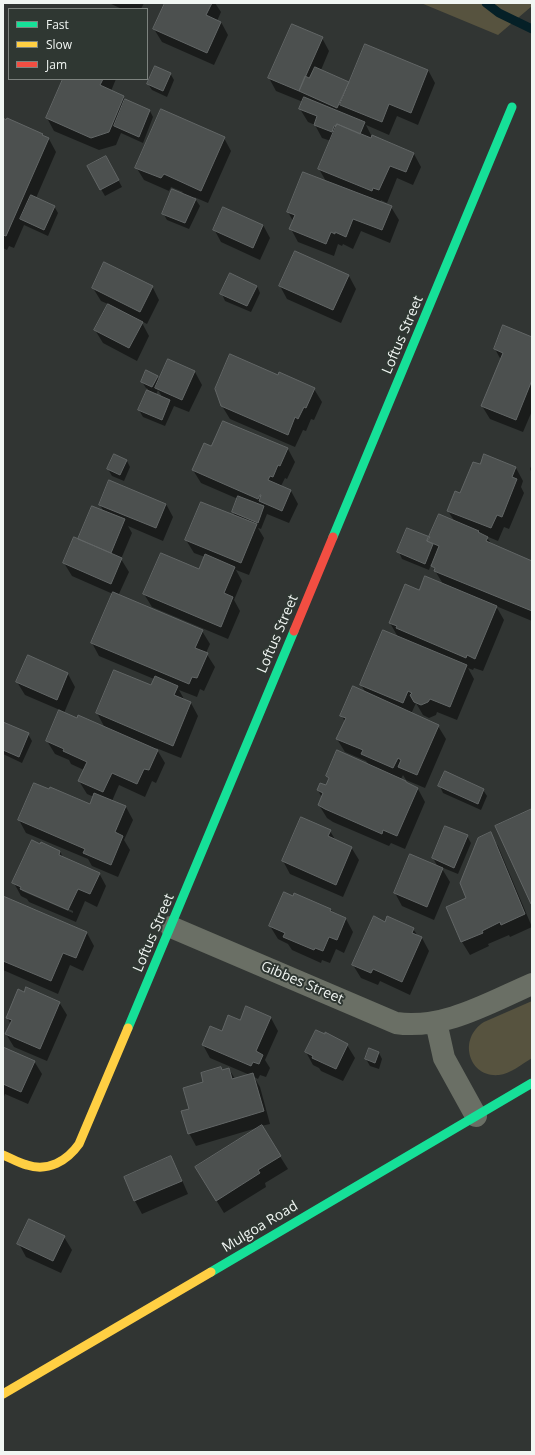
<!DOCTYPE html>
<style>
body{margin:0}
#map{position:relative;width:535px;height:1455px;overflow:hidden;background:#313533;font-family:"Open Sans",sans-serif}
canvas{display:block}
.frame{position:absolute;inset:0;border:4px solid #f1f6f3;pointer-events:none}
.legend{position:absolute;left:8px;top:8px;width:140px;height:72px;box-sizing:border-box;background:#2f3732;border:1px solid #7d837f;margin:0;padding:5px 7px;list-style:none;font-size:12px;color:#f1f6f3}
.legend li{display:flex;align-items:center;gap:8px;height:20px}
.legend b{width:20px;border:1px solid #7d837f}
</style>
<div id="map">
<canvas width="535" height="1455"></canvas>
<div class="frame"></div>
<ul class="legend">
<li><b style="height:5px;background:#16e098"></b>Fast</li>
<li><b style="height:5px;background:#ffcf43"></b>Slow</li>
<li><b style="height:5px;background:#f24e42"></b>Jam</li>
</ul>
</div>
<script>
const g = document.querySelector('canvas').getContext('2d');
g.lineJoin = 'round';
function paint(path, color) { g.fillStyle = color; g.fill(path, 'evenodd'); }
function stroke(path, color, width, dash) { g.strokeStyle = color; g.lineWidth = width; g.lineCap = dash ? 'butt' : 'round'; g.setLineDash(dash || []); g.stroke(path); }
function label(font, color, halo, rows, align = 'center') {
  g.font = font + ' "Open Sans",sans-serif'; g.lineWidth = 4; g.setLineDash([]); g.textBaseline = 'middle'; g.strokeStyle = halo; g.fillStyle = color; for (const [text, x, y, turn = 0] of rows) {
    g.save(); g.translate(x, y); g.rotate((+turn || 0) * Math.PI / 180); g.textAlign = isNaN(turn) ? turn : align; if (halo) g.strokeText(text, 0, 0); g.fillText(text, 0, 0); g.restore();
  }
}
paint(new Path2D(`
 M421,3H532V6L498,35Z
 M532,1001V1058C522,1064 510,1074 499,1075C469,1078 457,1039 484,1022Z`), '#57533f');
paint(new Path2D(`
 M109,3H144L141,9H122Z
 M166,3H215L221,12L217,21L221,22L228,35L214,65L162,42L154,29Z
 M322,38L329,51L321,70L348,82L349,85L428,70L435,83L418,125L397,116L389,135L366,125L372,137L414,154L421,167L413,185L397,178L387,203L381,200L380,202L391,207L399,220L390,243L361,231L353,249L343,244L342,246L338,244L334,256L298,242L291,229L293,221L288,212L327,183L319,169L331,141L322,138L315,125L308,122L300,109L303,102L276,91L269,78Z
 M170,73L174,80L167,97L152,90L148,84Z
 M64,79H116L111,91L123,97L126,100L150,111L153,117L143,143L121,133L116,145L99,150L54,131L47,118Z
 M3,119L42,134L43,137L49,139L56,152L36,198L54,206L58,213L48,236L24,225L14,248L9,246L7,250L3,248Z
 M224,138L231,151L208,203L194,197L200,206L189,229L167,220L163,213L183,192L171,187L169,191L144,180L136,167Z
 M106,157L122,187L105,196L88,167Z
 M263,225L270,238L260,260L221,242L214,229Z
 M296,253L349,276L356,289L341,323L287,299L280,286Z
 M152,286L159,300L147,324L141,321L149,336L137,361L103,343L95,330L108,304L101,301L93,288Z
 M257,286L260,293L251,312L225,301L222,294Z
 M532,338V411L523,432L490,419L482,406L501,360L495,349Z
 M169,360L195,372L202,385L189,412L174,406L165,426L143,417L139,410L148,389L146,388L142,382L157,376L160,381ZM158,390L162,397L156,395Z
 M279,376L314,389L322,402L314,420L311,419L306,431L303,430L295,447L230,419L222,406Z
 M223,422L288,449L295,462L287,479L285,478L281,486L291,491L298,504L289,523L267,514L261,529L258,528L264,538L249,575L236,570L242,581L234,600L240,611L228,639L152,607L144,594L199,571L205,557L194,553L186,540L235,516L233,512L238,499L201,483L193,470L211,448Z
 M484,456L516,468L523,481L521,487L524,493L509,529L504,527L498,541L486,536L492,545L532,562V621L496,606L504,620L483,671L474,668L473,670L468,668L474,679L457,720L437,712L436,715L429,718L423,715L416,703L411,714L438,726L446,739L425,788L406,780L403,775L401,779L406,781L407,784L418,789L425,802L405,849L391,843L389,846L333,822L327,818L319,805L322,798L318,790L326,786L329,780L327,776L369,765L366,761L345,752L337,739L345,722L342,716L366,693L361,685L398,637L390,623L420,592L443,584L431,564L429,570L402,559L399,552L430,538L455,522L448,511L481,466Z
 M127,461L130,467L124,481L112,476L108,469Z
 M532,464V473L530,469Z
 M166,504L173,517L163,541L128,526L132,533L121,559L129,572L118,596L202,631L210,644L206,653L215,667L204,691L200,689L197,697L179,690L185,701L191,703L198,716L181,758L156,748L165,763L156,783L152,781L145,797L119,785L112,801L126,807L133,820L124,840L130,850L118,877L92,866L88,859L26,833L19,820L90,805L94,797L87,794L79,781L84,770L71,764L69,760L55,754L47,741L60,710L25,695L17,682L68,674L75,687L64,713L78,719L105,728L97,713L151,686L154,679L99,656L92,643L113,594L72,576L64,563L79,541L104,512L100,505Z
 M3,723L28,734L32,741L22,763L3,754Z
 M440,786L483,790L487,796L481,810L443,793Z
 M302,818L330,831L336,841L351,847L359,860L343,897L290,874L283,861Z
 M490,834L498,846L532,927L510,937L509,935L488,944L489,946L470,955L462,942L447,907L468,898Z
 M467,836L471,843L458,874L441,867L450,882L434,920L402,906L395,893L438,867L433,858Z
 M60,851L63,858L99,873L106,886L97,907L85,901L76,922L29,902L27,899L21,896L14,883ZM22,888L73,911V913L22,891Z
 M3,897L87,933L94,946L83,971L70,965L58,994L3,970Z
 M331,909L333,914L346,919L353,932L344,953L336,949L330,963L322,960L321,963L292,950L288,944L278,939L270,926Z
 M385,923L413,929L418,936L422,938L429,951L410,995L380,981L378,985L361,978L353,965Z
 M59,1002L67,1015L47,1061L14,1047L6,1034L11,1025L7,1017Z
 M246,1007L271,1018L278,1031L265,1060L270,1068L266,1077L260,1075L258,1079L254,1077L260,1087L270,1124L261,1126L288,1169L265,1183L266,1187L224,1213L204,1180L260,1127L196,1146L189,1133L190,1110L205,1083L221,1068L223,1071L229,1069L235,1079L250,1075L210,1058L203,1045L240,1021Z
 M347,1045L355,1058L343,1081L321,1071L319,1068L313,1065L306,1052Z
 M3,1048L34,1061L42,1074L28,1104L5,1094L3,1099Z
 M379,1053L382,1059L379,1069L370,1066L366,1059Z
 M171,1158L178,1171L188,1194L142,1214L135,1201Z
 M64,1237L72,1250L61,1273L26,1257L19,1244Z`), '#0007');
stroke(new Path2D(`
 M486,3L499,13L532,29`), '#052027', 9);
const building = new Path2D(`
 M165,3H212L206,15L221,22L207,53L153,29Z
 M292,24L323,37L299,91L268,78Z
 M365,44L428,70L411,113L389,104L382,122L340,105Z
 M155,66L171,73L163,91L147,84Z
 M315,67L349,82L337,108L299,91L305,76L309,78Z
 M63,79H103L100,85L124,96L109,132L91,138L46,118Z
 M304,97L365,122L360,134L337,124L336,126H334L332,132L314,125L317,116L299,109Z
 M125,99L150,110L139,137L114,126Z
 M161,109L225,137L201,191L164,174L161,178L135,168Z
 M3,118L6,120L7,118L43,134L42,135L49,138L6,236L3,235Z
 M337,124L371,138L372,135L414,153L406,172L390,166L379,190L373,188L372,191L318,169Z
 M106,156L119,180L100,190L87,166Z
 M303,172L392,206L382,230L353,219L346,237L335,232V234L331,232L326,244L289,229L295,215L287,212Z
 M172,189L196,199L185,223L162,214Z
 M31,195L55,206L44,230L20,219Z
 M223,207L263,225L253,248L213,230Z
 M295,251L349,275L333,310L279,286Z
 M104,262L153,286L140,312L92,288Z
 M230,273L257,286L247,306L220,294Z
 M108,304L143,322L129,348L94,330Z
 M503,325L532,337V380L516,420L481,406L503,353L494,349Z
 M230,354L278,375L279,372L315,388L306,408L304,407L298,419L295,417L288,435L221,406L215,389Z
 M168,359L195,371L182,400L155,388Z
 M146,370L158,376L152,387L141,382Z
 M147,390L170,400L162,420L138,410Z
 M223,421L288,448L280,466L278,465L273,477L270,476L268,480L291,490L282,511L259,501L261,495H260L258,499L192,470L204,443L211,446Z
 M114,454L127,460L120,475L107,469Z
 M484,454L516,467L512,477L517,479L502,517L497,515L491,528L447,511L455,491L460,493L473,462L480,464Z
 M109,480L166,504L156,528L99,505Z
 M238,496L264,506L258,523L232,512Z
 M201,502L257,524L241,563L185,540Z
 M92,506L125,519L111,553L78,539Z
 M439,514L479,531L478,532L488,537L486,541L532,561V611L434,571L435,568L431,566L439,546L427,541Z
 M407,528L430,537L427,541L433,544L425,564L397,552Z
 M74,537L122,558L111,584L63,563Z
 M161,553L199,569L205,554L235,567L224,593L233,597L221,627L143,594Z
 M425,576L497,606L475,659L467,655L466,658L396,628L397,626L389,623L405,584L419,590Z
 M113,592L203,630L195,648L208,653L197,678L192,677L189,684L91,643Z
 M383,630L467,665L450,707L430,699L428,702L421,705L414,702L410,695L412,693L408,691L403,703L360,685Z
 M28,655L68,673L57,700L16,682Z
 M114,670L151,685L155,676L178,686L174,695L191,702L173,746L96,713Z
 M353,686L439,725L417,775L398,767L401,760L398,758L393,768L361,754L363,750L336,739L346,718L340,716Z
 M59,710L77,718L78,715L158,750L149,770L144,769L137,784L112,773L103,792L78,781L87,762L63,751L64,749L46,741Z
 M3,722L29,733L19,757L3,750Z
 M337,750L406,781V782L418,788L397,836L383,830L382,834L325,809L318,805L323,793L317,790L320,783L326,785L329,778L326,776Z
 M445,771L484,789L478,804L438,786Z
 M34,783L49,789L50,787L90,804L94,793L126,806L115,832L123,836L111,865L83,853L85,849L18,820Z
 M532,809V903L531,904L495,826Z
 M301,817L331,830L328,836L352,847L336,885L282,861Z
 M445,826L468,835L454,868L432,858Z
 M491,832L525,914L501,925L500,922L482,931L483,933L461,942L446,907L466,898L460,883L478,838Z
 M32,840L40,844L41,842L60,851L59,855L100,873L90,894L78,889L68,910L20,889L21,887L12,883Z
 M410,854L443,868L427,907L394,893Z
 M284,892L293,896L294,893L331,909L330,911L346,918L337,940L329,937L323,951L315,948L314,950L283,937L285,933L269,926Z
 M3,896L87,932L76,958L63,953L51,981L3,961Z
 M374,916L385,922L387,916L414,928L412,933L422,937L402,982L373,969L371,973L352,965Z
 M26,987L60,1002L40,1049L5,1034L12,1020L6,1018L18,989L24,992Z
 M246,1006L271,1017L256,1051L263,1055L259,1064L253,1062L251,1066L202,1045L210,1026L222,1031L228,1015L240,1020Z
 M316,1030L325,1034V1032L348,1044L336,1069L312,1058L313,1056L305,1052Z
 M3,1047L35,1061L21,1092L3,1084Z
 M369,1048L379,1052L375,1063L365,1059Z
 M221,1067L222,1070L229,1068L232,1079L253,1073L264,1111L188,1134L181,1111L189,1109L183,1088L203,1082L201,1073Z
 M262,1125L281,1156L258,1170L260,1173L216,1201L195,1167Z
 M171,1156L182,1181L134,1201L124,1177Z
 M29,1219L65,1236L53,1261L17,1244Z`);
paint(building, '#4c504f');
stroke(building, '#626666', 1);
stroke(new Path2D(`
 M171,927L396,1023C444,1030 490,1002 532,984
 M436,1022L444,1058L476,1116`), '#6a6f65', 22);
stroke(new Path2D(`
 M333,537L512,107
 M128,1028L294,631
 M211,1272L532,1083`), '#16e098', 9);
stroke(new Path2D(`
 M3,1155C11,1158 18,1163 27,1165C48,1172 67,1161 79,1144L128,1028
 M3,1394L211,1272`), '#ffcf43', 9);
stroke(new Path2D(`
 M294,631L333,537`), '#f24e42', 9);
label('14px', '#f1f6f3', '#2f3732', [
 ["Loftus Street",403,335,-67],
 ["Loftus Street",278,634,-67],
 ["Loftus Street",154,933,-67],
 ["Gibbes Street",302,983,23],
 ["Mulgoa Road",260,1227,-31]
]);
</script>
